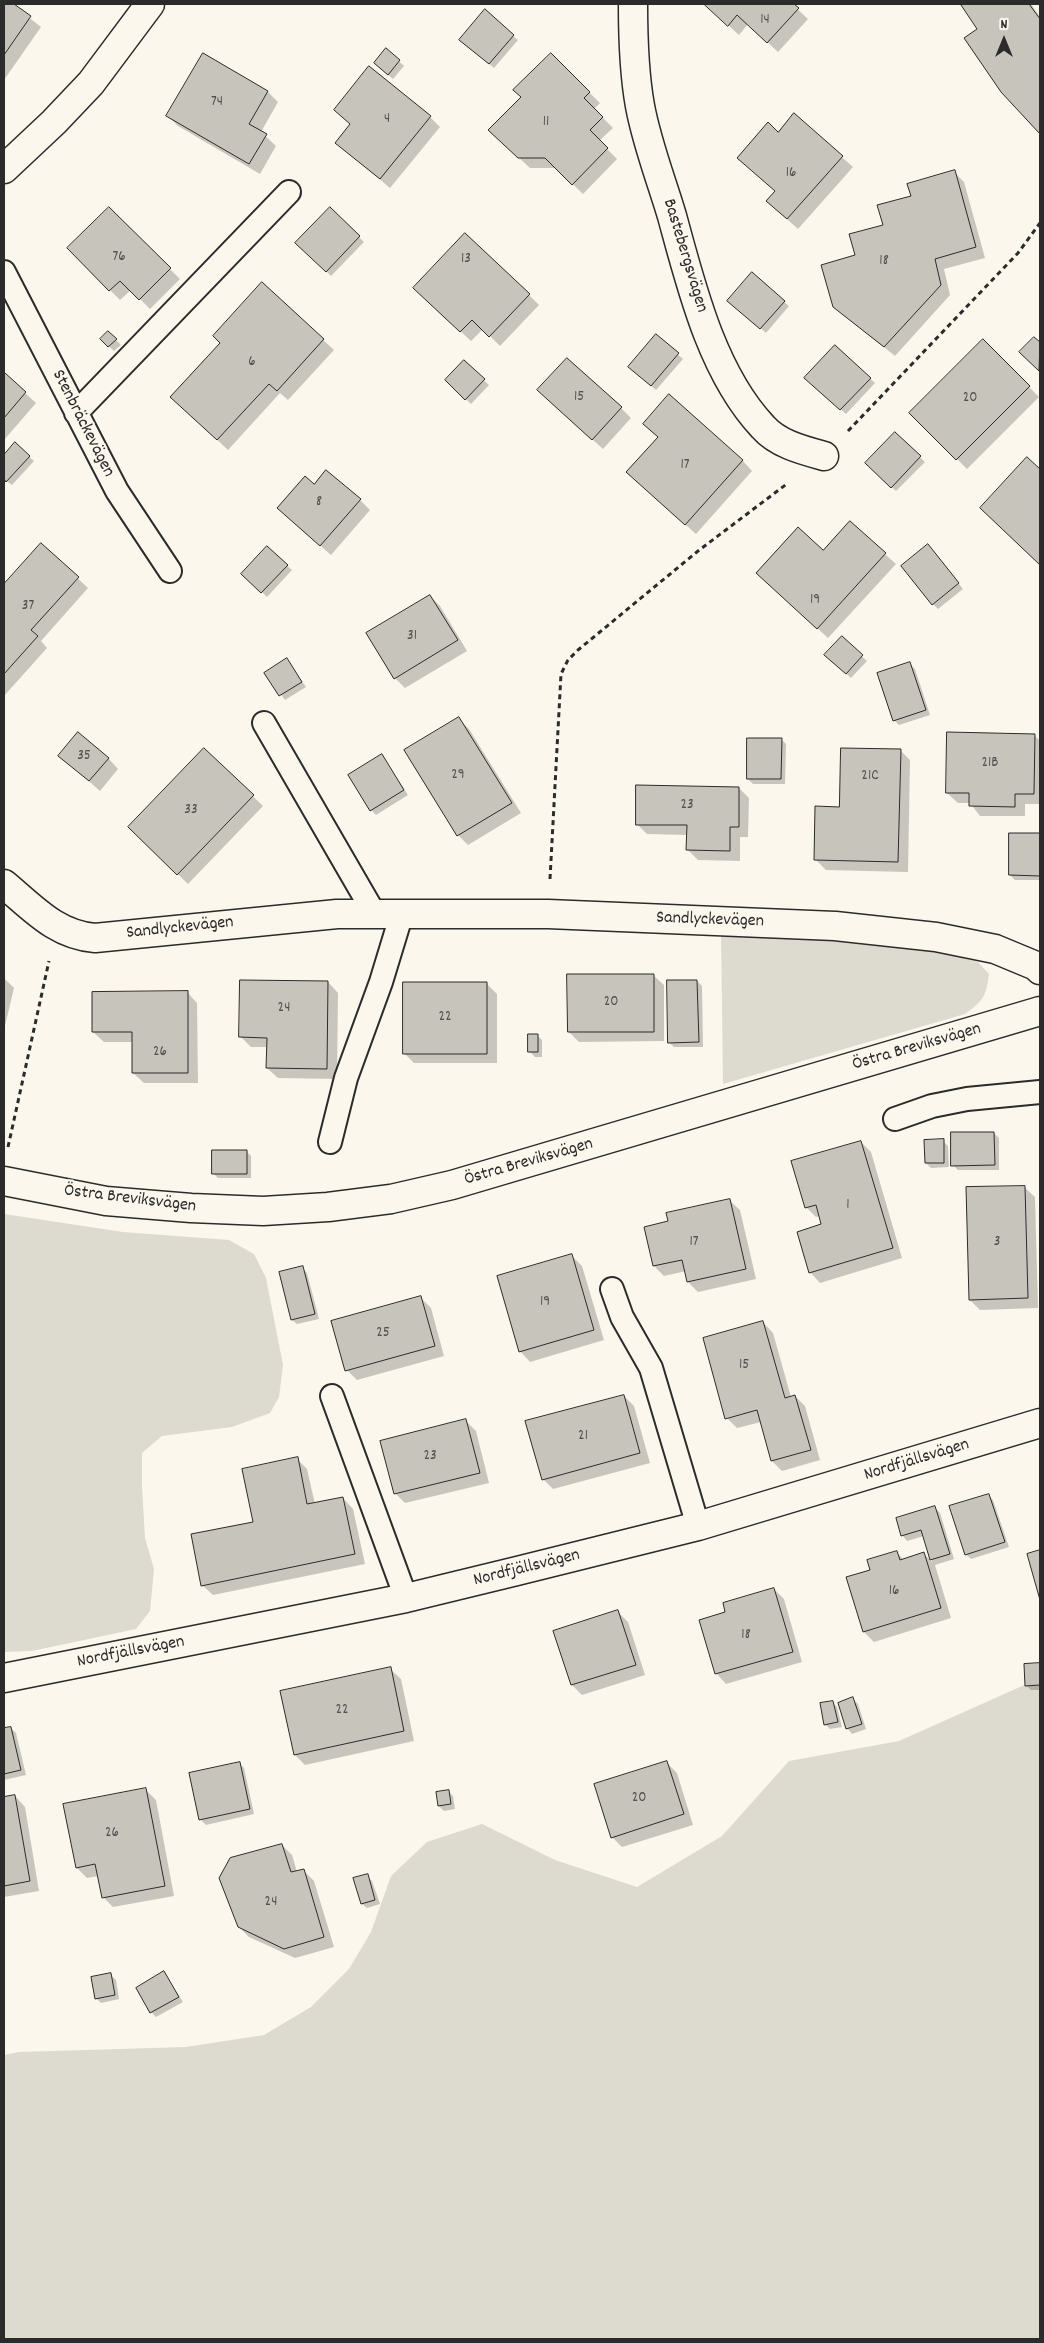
<!DOCTYPE html>
<meta charset="utf-8">
<style>
body{margin:0}
#map{position:relative;width:1044px;height:2343px;overflow:hidden;background:#fbf7ec;font-family:Dekko,sans-serif}
canvas{display:block}
.frame{position:absolute;inset:0;border:5px solid #2b2b2b;pointer-events:none}
.north{position:absolute;left:979px;top:15px;width:50px;height:50px;-webkit-text-stroke:4px #fbf7ec;paint-order:stroke;rotate:0deg;font-size:14px;font-weight:700;line-height:20px;text-align:center;color:#2b2b2b}
.north::after{content:'';display:block;margin:auto;width:18px;height:22px;background:#2b2b2b;clip-path:polygon(50% 0,100% 100%,50% 72%,0 100%)}
</style>
<div id="map">
<canvas width="1044" height="2343"></canvas>
<div class="frame"></div>
<div class="north">N</div>
</div>
<script>
const g = document.querySelector('canvas').getContext('2d');
g.lineJoin = 'round';
function paint(path, color) { g.fillStyle = color; g.fill(path, 'evenodd'); }
function stroke(path, color, width, dash) { g.strokeStyle = color; g.lineWidth = width; g.lineCap = dash ? 'butt' : 'round'; g.setLineDash(dash || []); g.stroke(path); }
function label(font, color, halo, rows, align = 'center') {
  g.font = font + ' Dekko,sans-serif'; g.lineWidth = 4; g.setLineDash([]); g.textBaseline = 'middle'; g.strokeStyle = halo; g.fillStyle = color; for (const [text, x, y, turn = 0] of rows) {
    g.save(); g.translate(x, y); g.rotate((+turn || 0) * Math.PI / 180); g.textAlign = isNaN(turn) ? turn : align; if (halo) g.strokeText(text, 0, 0); g.fillText(text, 0, 0); g.restore();
  }
}
paint(new Path2D(`
 M721,932L878,943L949,954L978,962L989,974C986,997 983,1001 965,1014L723,1084Z
 M4,1214L123,1232L229,1240L254,1254L266,1278L283,1365L279,1397L270,1413L232,1427L162,1436L142,1453V1487L145,1538L154,1569L150,1611L136,1629L32,1651L4,1652Z
 M1040,1678V2339H4V2055L19,2052L186,2047L264,2035L311,2007L349,1969L371,1932L391,1876L427,1842L482,1824L555,1860L637,1887L722,1836L789,1761L899,1741Z`), '#dddad0');
paint(new Path2D(`
 M4,4H12L41,27L4,80Z
 M705,4H792L808,19L778,52L748,24L739,35Z
 M966,4H1031L1040,17V133L1002,92L979,29L963,6Z
 M513,36L518,40L494,68L466,45Z
 M387,50L404,66L393,79L380,68Z
 M203,55L268,92L278,102L261,132L276,146L260,174L178,126L168,116Z
 M551,55L600,103L594,109L613,128L599,141L617,159L583,194L556,168H530L500,140Z
 M794,115L853,167L798,229L778,211L776,192L778,133Z
 M430,117L440,127L390,188L337,143L351,125Z
 M954,172L964,182L985,258L944,269L950,295L895,356L834,307L857,256L912,197Z
 M109,209L180,279L150,309L131,290L120,300L68,248Z
 M330,209L364,242L331,276L297,243Z
 M262,284L334,350L288,400L280,393L228,450L182,407L221,343Z
 M529,295L539,305L500,346L483,329L471,341L425,298Z
 M784,302L789,306L766,333L734,305Z
 M108,332L121,345L114,351L101,339Z
 M656,336L683,359L656,390L635,372Z
 M1034,338L1040,344V371L1021,352Z
 M983,341L1039,397L967,469L911,413Z
 M835,346L875,383L846,414L811,383Z
 M464,362L489,385L471,404L446,380Z
 M4,374L36,403L4,440Z
 M549,400L621,408L631,418L603,449Z
 M645,424L742,460L752,471L696,534L638,482L659,438Z
 M895,433L925,462L896,491L866,463Z
 M15,444L34,461L12,485L4,479V457Z
 M1027,459L1040,471V564L991,518Z
 M314,485L360,500L370,510L331,555L278,508Z
 M850,523L896,564L828,638L768,583L823,552Z
 M41,544L88,588L41,641L47,648L4,696V586Z
 M267,548L292,570L267,597L243,574Z
 M933,551L963,589L938,609L933,604Z
 M430,596L440,606L467,651L405,688L395,678Z
 M842,638L867,661L851,678L831,660Z
 M287,660L306,687L285,700L266,673Z
 M910,664L915,669L930,715L899,725L894,720Z
 M459,719L469,729L521,813L468,845L458,835Z
 M1034,735L1040,741V804H1025V816H980L970,803H958L947,793Z
 M781,739L786,744L785,784H753L748,779Z
 M204,749L263,806L188,884L129,827Z
 M900,750L910,760L908,872L826,870L815,859L841,808Z
 M60,756L108,758L118,769L100,791Z
 M382,756L408,795L376,815L371,810Z
 M739,788L749,798L748,837H740V861L698,860L687,849L688,835L647,834L637,824Z
 M1010,834H1040V880H1015L1010,875Z
 M653,975L664,985V1041L579,1042L569,1032Z
 M4,978L14,988L4,1030Z
 M697,981L702,986L703,1047H674L669,1042Z
 M328,982L338,993L337,1079L278,1078L267,1068L268,1047H251L240,1036Z
 M487,984L497,994V1063H414L404,1053Z
 M187,992L197,1003L198,1083H144L133,1073V1042H104L93,1032Z
 M537,1035L542,1040V1057H535L530,1052Z
 M994,1133L999,1138V1170H958L953,1165Z
 M943,1141L948,1146L949,1167L931,1168L926,1163Z
 M861,1142L871,1152L902,1258L820,1283L810,1272L823,1225L820,1216L816,1217L806,1207Z
 M246,1151L251,1156V1178H218L213,1173Z
 M1024,1187L1035,1197L1038,1308L980,1310L970,1300Z
 M729,1200L740,1210L756,1279L698,1292L688,1282L686,1271L664,1276L654,1266L669,1222Z
 M572,1256L582,1266L604,1340L530,1362L520,1351Z
 M302,1268L307,1273L319,1319L297,1324L292,1320Z
 M421,1298L431,1308L444,1356L357,1380L347,1370Z
 M763,1322L773,1333L791,1397L795,1396L805,1406L820,1460L782,1471L772,1461L761,1422L737,1428L727,1418Z
 M624,1396L634,1406L650,1463L553,1489L543,1479Z
 M466,1421L476,1431L489,1483L405,1503L395,1493Z
 M297,1459L307,1469L315,1504L343,1498L353,1509L365,1564L213,1595L202,1585L255,1523Z
 M988,1495L993,1500L1009,1547L971,1559L966,1554Z
 M935,1508L940,1513L954,1559L935,1565L951,1618L874,1642L864,1632L872,1570L896,1552L904,1560L924,1554L932,1562L924,1536L907,1541L903,1536L898,1519Z
 M774,1589L784,1599L802,1662L726,1684L716,1673L727,1613Z
 M618,1612L628,1622L645,1675L582,1695L572,1685L555,1632Z
 M1040,1664V1690H1031L1026,1685L1025,1665Z
 M390,1669L401,1679L414,1741L305,1765L295,1755Z
 M853,1699L858,1704L866,1729L852,1734L848,1729L839,1703Z
 M832,1702L837,1707L842,1727L830,1729L825,1724Z
 M11,1728L16,1733L26,1775L4,1780V1730Z
 M239,1763L244,1768L254,1814L206,1825L201,1820L190,1774Z
 M667,1763L677,1773L693,1825L622,1847L612,1837Z
 M146,1790L156,1800L174,1896L113,1907L103,1897L99,1876L87,1878L77,1868Z
 M448,1791L453,1796L455,1809L444,1811L439,1806L437,1793Z
 M15,1796L25,1807L39,1891L4,1897V1798Z
 M282,1845L292,1855L297,1872L303,1870L314,1881L334,1947L295,1958L249,1937L239,1927Z
 M367,1876L372,1881L380,1904L367,1908L362,1904Z
 M164,1973L183,2002L156,2017L151,2012Z
 M111,1975L116,1980L119,1999L101,2003L96,1998Z`), '#0003');
const building = new Path2D(`
 M4,4H14L31,16L4,55Z
 M704,4H794L799,8L767,43L737,15L728,26Z
 M964,4H1029L1040,19V134L1001,92L964,38L977,29L961,5Z
 M485,9L514,35L489,64L459,40Z
 M386,48L400,60L388,75L374,63Z
 M203,53L268,91L249,124L267,134L249,164L166,116Z
 M551,53L590,92L584,98L603,117L590,130L608,148L572,185L545,158H518L488,130L521,97L513,90Z
 M369,66L431,116L380,179L335,143L350,124L334,110Z
 M794,113L843,156L787,219L766,201L775,191L737,158L768,122L778,132Z
 M955,170L976,247L935,259L941,285L884,347L833,307L821,265L855,255L849,234L883,225L877,205L911,196L907,184Z
 M109,207L171,268L139,300L120,281L109,291L67,248Z
 M330,207L360,236L326,272L295,243Z
 M465,233L530,294L489,337L472,320L460,332L413,288Z
 M752,272L785,301L760,329L727,301Z
 M262,282L324,339L277,391L269,384L217,440L170,397L220,343L213,336Z
 M108,331L117,339L108,347L100,339Z
 M656,334L679,353L651,386L628,367Z
 M1034,337L1040,342L1039,371L1019,352Z
 M983,339L1030,386L956,460L909,413Z
 M835,345L871,378L840,410L804,378Z
 M567,358L622,407L592,440L537,390Z
 M464,360L485,379L465,400L445,380Z
 M4,372L26,392L4,418Z
 M669,394L743,460L685,525L626,472L658,437L643,424Z
 M895,432L921,456L891,488L865,463Z
 M15,442L30,456L6,482L4,479V455Z
 M1027,457L1040,469V565L980,508Z
 M326,470L361,499L320,546L277,508L305,476L314,484Z
 M850,521L886,553L817,629L756,573L798,527L823,550Z
 M41,543L79,577L31,630L38,636L4,674V584Z
 M928,544L959,583L932,605L901,566Z
 M267,546L288,565L261,593L241,574Z
 M430,595L458,640L394,679L366,633Z
 M842,636L863,655L846,674L824,655Z
 M287,658L302,682L279,696L264,673Z
 M910,662L926,710L893,721L877,673Z
 M459,717L512,803L457,836L404,750Z
 M78,732L109,758L89,781L58,756Z
 M947,732L1035,734L1034,794H1015V807L969,806V793H946Z
 M747,738H782L781,779H747Z
 M204,748L254,795L177,875L128,827Z
 M841,748L901,749L898,862L814,860L815,806L839,807Z
 M382,754L404,790L370,811L348,775Z
 M636,785L739,787V827H730V851L686,850L687,825H636Z
 M1009,833H1040V876L1009,875Z
 M567,974H654V1032H568Z
 M240,980L328,981L327,1069L266,1068L267,1038L239,1037Z
 M667,980H697L699,1042L668,1043Z
 M403,982H487V1054H403Z
 M188,991V1073H132V1032H92V992Z
 M528,1034H538V1052H528Z
 M951,1132H994L995,1165L951,1166Z
 M944,1139V1163H925L924,1140Z
 M861,1141L893,1248L809,1273L797,1232L821,1224L816,1205L805,1208L791,1161Z
 M212,1150H247V1174H212Z
 M1025,1186L1028,1298L969,1300L966,1187Z
 M730,1199L746,1269L687,1282L682,1260L653,1266L644,1227L668,1221L666,1213Z
 M572,1254L594,1330L519,1352L497,1276Z
 M303,1266L315,1314L291,1320L279,1272Z
 M421,1296L435,1346L345,1371L331,1321Z
 M763,1321L785,1398L795,1395L811,1450L771,1461L757,1410L725,1419L703,1338Z
 M624,1395L640,1453L542,1480L525,1421Z
 M466,1419L480,1473L394,1494L380,1441Z
 M298,1457L307,1504L343,1497L355,1554L201,1586L191,1534L253,1522L242,1469Z
 M989,1494L1005,1542L965,1555L949,1506Z
 M935,1506L950,1554L930,1560L921,1530L901,1536L896,1518Z
 M1040,1550V1600L1027,1554Z
 M897,1551L900,1560L924,1552L941,1608L863,1632L846,1577L870,1570L867,1560Z
 M774,1588L793,1652L715,1674L699,1620L725,1612L723,1603Z
 M618,1610L636,1665L571,1685L553,1631Z
 M1040,1663V1685L1025,1686L1024,1664Z
 M391,1667L404,1731L294,1755L280,1691Z
 M853,1697L862,1724L846,1729L838,1703Z
 M833,1701L838,1722L824,1725L820,1703Z
 M11,1727L21,1770L4,1774V1728Z
 M667,1761L684,1814L611,1838L594,1784Z
 M240,1762L250,1809L199,1820L189,1773Z
 M146,1788L165,1886L102,1898L95,1864L76,1868L63,1804Z
 M449,1790L451,1804L438,1806L436,1792Z
 M15,1795L30,1881L4,1886V1797Z
 M282,1844L291,1872L304,1869L324,1937L284,1949L238,1927L219,1878L230,1858Z
 M368,1874L375,1900L361,1904L353,1878Z
 M164,1971L179,1997L150,2013L136,1988Z
 M111,1973L115,1995L95,1999L91,1977Z`);
paint(building, '#c7c4bc');
stroke(building, '#2b2b2b', 1);
const service = new Path2D(`
 M4,272L117,491L170,571
 M76,413L289,192
 M264,723L374,913
 M895,1119L932,1106L967,1099L1040,1092
 M330,1142L346,1078L381,982L402,913
 M612,1289L622,1317L651,1368L698,1526
 M332,1396L406,1598`);
const minor = new Path2D(`
 M633,4C633,38 634,73 640,106C647,144 661,179 672,216C691,286 712,373 763,427C778,444 802,450 824,456
 M4,169L54,122L91,83L150,4
 M4,884C33,908 56,935 95,938L337,914H548L835,926L936,937L995,949L1036,966L1040,970
 M4,1181L106,1201L191,1208L263,1211L328,1207L391,1199L452,1185L1040,1011
 M4,1678L406,1598L517,1571L698,1526L1040,1423`);
stroke(service, '#2b2b2b', 26);
stroke(minor, '#2b2b2b', 31);
stroke(new Path2D(`
 M848,431L1018,253L1040,223
 M550,879L561,674L568,660L578,650L698,551L788,483
 M8,1147L49,961`), '#2b2b2b', 3, [5, 4]);
stroke(service, '#fbf7ec', 22);
stroke(minor, '#fbf7ec', 28);
label('15px', '#52514f', null, [
 ["14",765,21],
 ["74",217,103],
 ["4",387,120],
 ["11",546,123],
 ["16",791,174],
 ["76",119,258],
 ["13",466,260],
 ["18",884,262],
 ["6",252,363],
 ["15",579,398],
 ["20",970,399],
 ["17",685,466],
 ["8",319,503],
 ["19",815,601],
 ["37",28,607],
 ["31",412,637],
 ["35",84,757],
 ["21B",990,764],
 ["29",458,776],
 ["21C",870,777],
 ["23",687,806],
 ["33",191,811],
 ["20",611,1003],
 ["24",284,1009],
 ["22",445,1018],
 ["26",160,1053],
 ["1",848,1206],
 ["17",694,1243],
 ["3",997,1243],
 ["19",545,1303],
 ["25",383,1334],
 ["15",744,1366],
 ["21",583,1437],
 ["23",430,1457],
 ["16",894,1592],
 ["18",746,1636],
 ["22",342,1711],
 ["20",639,1799],
 ["26",112,1834],
 ["24",271,1903]
]);
label('18px', '#2b2b2b', '#fbf7ec', [
 ["Bastebergsvägen",684,256,73],
 ["Stenbräckevägen",82,424,63],
 ["Sandlyckevägen",710,921,2],
 ["Sandlyckevägen",180,929,-6],
 ["Östra Breviksvägen",917,1048,-16],
 ["Östra Breviksvägen",529,1163,-16],
 ["Östra Breviksvägen",130,1200,7],
 ["Nordfjällsvägen",917,1461,-17],
 ["Nordfjällsvägen",527,1569,-14],
 ["Nordfjällsvägen",131,1653,-11]
]);
</script>
